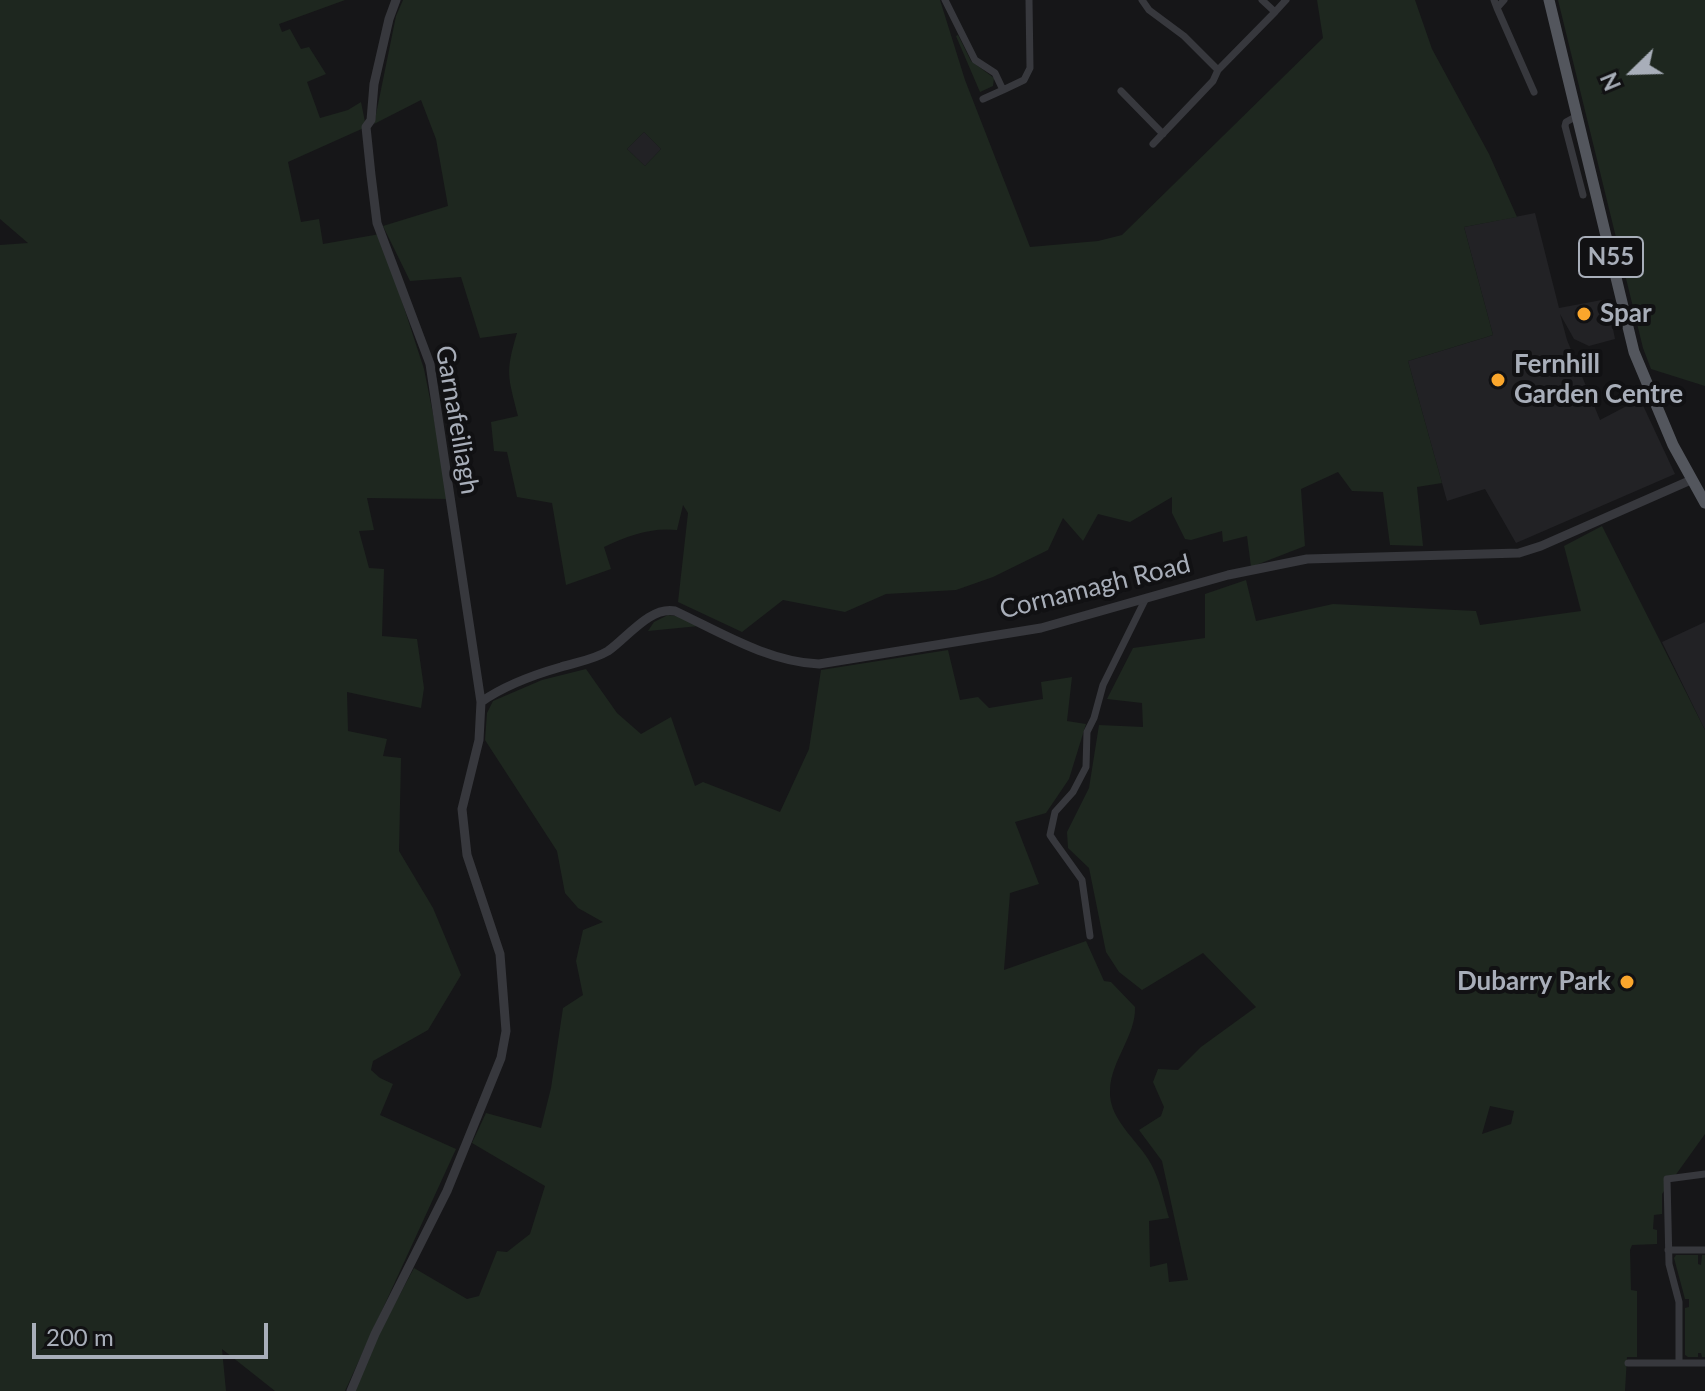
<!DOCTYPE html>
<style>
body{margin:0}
#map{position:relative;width:1705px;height:1391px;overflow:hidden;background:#161618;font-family:Lato,sans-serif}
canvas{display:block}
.north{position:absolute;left:1593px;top:32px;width:80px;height:80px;-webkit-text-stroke:6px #111113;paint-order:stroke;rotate:247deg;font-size:22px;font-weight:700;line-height:32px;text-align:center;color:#a8aeb9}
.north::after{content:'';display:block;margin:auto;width:28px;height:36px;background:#a8aeb9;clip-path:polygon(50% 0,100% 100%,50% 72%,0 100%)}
.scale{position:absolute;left:32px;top:1323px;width:236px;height:36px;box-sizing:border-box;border:4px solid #a8aeb9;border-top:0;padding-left:10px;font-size:24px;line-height:28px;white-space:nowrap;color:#a8aeb9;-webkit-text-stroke:6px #111113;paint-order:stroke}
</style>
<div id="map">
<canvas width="1705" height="1391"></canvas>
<div class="north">N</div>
<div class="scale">200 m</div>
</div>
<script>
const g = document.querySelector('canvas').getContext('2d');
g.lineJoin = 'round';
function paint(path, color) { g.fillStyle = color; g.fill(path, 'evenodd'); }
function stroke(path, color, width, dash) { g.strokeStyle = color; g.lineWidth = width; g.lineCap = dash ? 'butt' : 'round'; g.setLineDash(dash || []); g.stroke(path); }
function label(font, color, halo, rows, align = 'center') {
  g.font = font + ' Lato,sans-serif'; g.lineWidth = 8; g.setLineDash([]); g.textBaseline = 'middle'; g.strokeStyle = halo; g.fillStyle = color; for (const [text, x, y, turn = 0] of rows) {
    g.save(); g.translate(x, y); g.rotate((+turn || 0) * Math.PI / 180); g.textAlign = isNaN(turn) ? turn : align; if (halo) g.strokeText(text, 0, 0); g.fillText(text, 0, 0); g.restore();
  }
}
paint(new Path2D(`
 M644,132L661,149L645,166L627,149Z
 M1535,213L1559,308L1607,299L1615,339L1589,346L1574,339L1560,314L1567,340L1600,420L1640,399L1675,474L1516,543L1485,489L1447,501L1408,361L1493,335L1464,227Z
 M1705,622V730L1662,642Z`), '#222225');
paint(new Path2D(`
 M0,0H345L279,24L282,32L290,29L301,49L309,47L326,74L307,82L320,118L348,110L361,102L366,127L288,162L301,222L319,219L323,244L380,234L424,369L450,499L367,498L374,530L359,531L369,568L384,569L382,636L417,639L424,688L421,708L347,692L348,731L387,739L383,756L401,758L399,851L433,908L461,975L428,1030L373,1061L371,1070L380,1078L393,1084L380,1115L456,1149L345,1391H275L222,1349L226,1391H0V245L28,243L0,219Z
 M403,0H940L965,80L1030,247L1098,241L1122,235L1323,38L1317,0H1415L1432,49L1489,154L1517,217L1464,227L1493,335L1408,361L1442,483L1417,487L1423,546L1390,545L1383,492L1352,491L1338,472L1301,489L1305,546L1251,567L1247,536L1223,542L1222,531L1191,540L1185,539L1172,513V497L1130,522L1098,514L1083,541L1063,518L1048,550L993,577L956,590L886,594L845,612L783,600L742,632L678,602L688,513L683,505L677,530C651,527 627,536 604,547L611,569L566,585L552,503L517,497L507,452L494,451L491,422L518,416C508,376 505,373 517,333L480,338L461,277L410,281L383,226L448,206L436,139L421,100L374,124L396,16ZM644,132L661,149L645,166L627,149Z
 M1558,0H1705V386L1651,369L1643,348Z
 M958,35L971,61L994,78L993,86L980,92L956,36Z
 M1602,526L1705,730V1134L1662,1194V1214L1654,1215L1653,1229L1657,1230V1244L1632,1245L1630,1250L1631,1290L1637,1291V1357H1627L1625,1391H354L378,1335L414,1268L467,1299L479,1296L497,1251L507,1252L530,1234L545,1186L472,1143L486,1113L541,1128L551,1088L563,1008L583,995L576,961L583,930L603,922L578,908L565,893L557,851L485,740L487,713L493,701L542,680L586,669L617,713L641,734L671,717L695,786L703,782L780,812L809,749L821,670L948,650L960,700L978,697L989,708L1043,699L1041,682L1072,677L1067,721L1086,724L1069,779L1046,813L1015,822L1039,884L1010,893L1004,970L1086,941L1104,981L1111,982L1135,1007C1136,1036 1111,1060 1110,1090C1108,1122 1143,1143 1154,1170C1161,1185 1164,1202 1169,1218L1149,1221L1150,1267L1167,1263L1169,1282L1188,1280L1162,1161L1139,1130L1161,1116L1164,1107L1153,1082L1158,1069L1178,1070L1201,1047L1256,1007L1203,953L1142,990L1119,972L1106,952L1089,868L1068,848L1067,832L1089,788L1099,725L1143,727L1142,703L1107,699L1133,648L1205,638V594L1246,580L1256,621L1333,604L1476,611L1480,625L1581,611L1564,546ZM1490,1106L1514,1111L1511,1124L1482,1134Z
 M668,615L682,617L699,626L648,631L654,622Z
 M1698,1255V1264L1701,1265L1702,1255H1705V1357H1702L1701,1353H1698V1357H1688L1685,1355V1308L1689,1307V1299H1685L1674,1258L1676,1255Z`), '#1e271f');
stroke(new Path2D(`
 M945,0L975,60L995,73L1003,90L1024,80L1030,68L1029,0
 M1142,0L1149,10L1184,36L1218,70L1275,12
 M1262,0L1275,12L1286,0
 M1494,0L1497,8L1504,0
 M1497,8L1534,92
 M1121,91L1163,134
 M983,99L1003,90
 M1577,116L1566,122L1565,126L1583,195
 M1153,144L1213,81L1218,70
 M1090,936L1082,880L1054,841L1050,835L1055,812L1073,792L1086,767L1087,732L1094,718L1103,685L1146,598
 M1705,1174L1667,1179L1669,1264L1679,1302V1363H1705
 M1668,1250H1705
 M1628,1363H1679`), '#37383d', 7);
stroke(new Path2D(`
 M481,702C505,685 533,675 561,667C577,662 593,660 608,651C627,638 650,606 675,611C720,632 768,662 819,664L1041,628L1228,575L1307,559L1519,553L1541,546L1691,480
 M351,1391L375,1334L447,1191L501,1058L506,1031L500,954L467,855L462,809L479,740L481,702L430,364L377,223L371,175L366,127L371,120L374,84L389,19L396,0`), '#37383d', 9);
stroke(new Path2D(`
 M1549,0L1634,352L1673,445L1705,503`), '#53565d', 11);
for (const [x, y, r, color] of [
 [1584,314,8,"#faa62c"],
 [1498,380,8,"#faa62c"],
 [1627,982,8,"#faa62c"]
]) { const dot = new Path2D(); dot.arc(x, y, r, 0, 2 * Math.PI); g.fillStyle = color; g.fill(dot); stroke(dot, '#111113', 3); }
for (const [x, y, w] of [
 [1611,257,64]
]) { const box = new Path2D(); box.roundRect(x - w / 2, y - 20, w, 40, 6); g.fillStyle = '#111113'; g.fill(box); stroke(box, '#a8aeb9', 2); }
label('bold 24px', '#a8aeb9', null, [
 ["N55",1611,257]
]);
label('bold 26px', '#a8aeb9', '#111113', [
 ["Spar",1600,314],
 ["Fernhill",1514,365],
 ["Garden Centre",1514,395],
 ["Dubarry Park",1611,982,"right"]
], 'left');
label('26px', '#a8aeb9', '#111113', [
 ["Garnafeiliagh",457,420,80],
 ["Cornamagh Road",1095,587,-14]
]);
</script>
